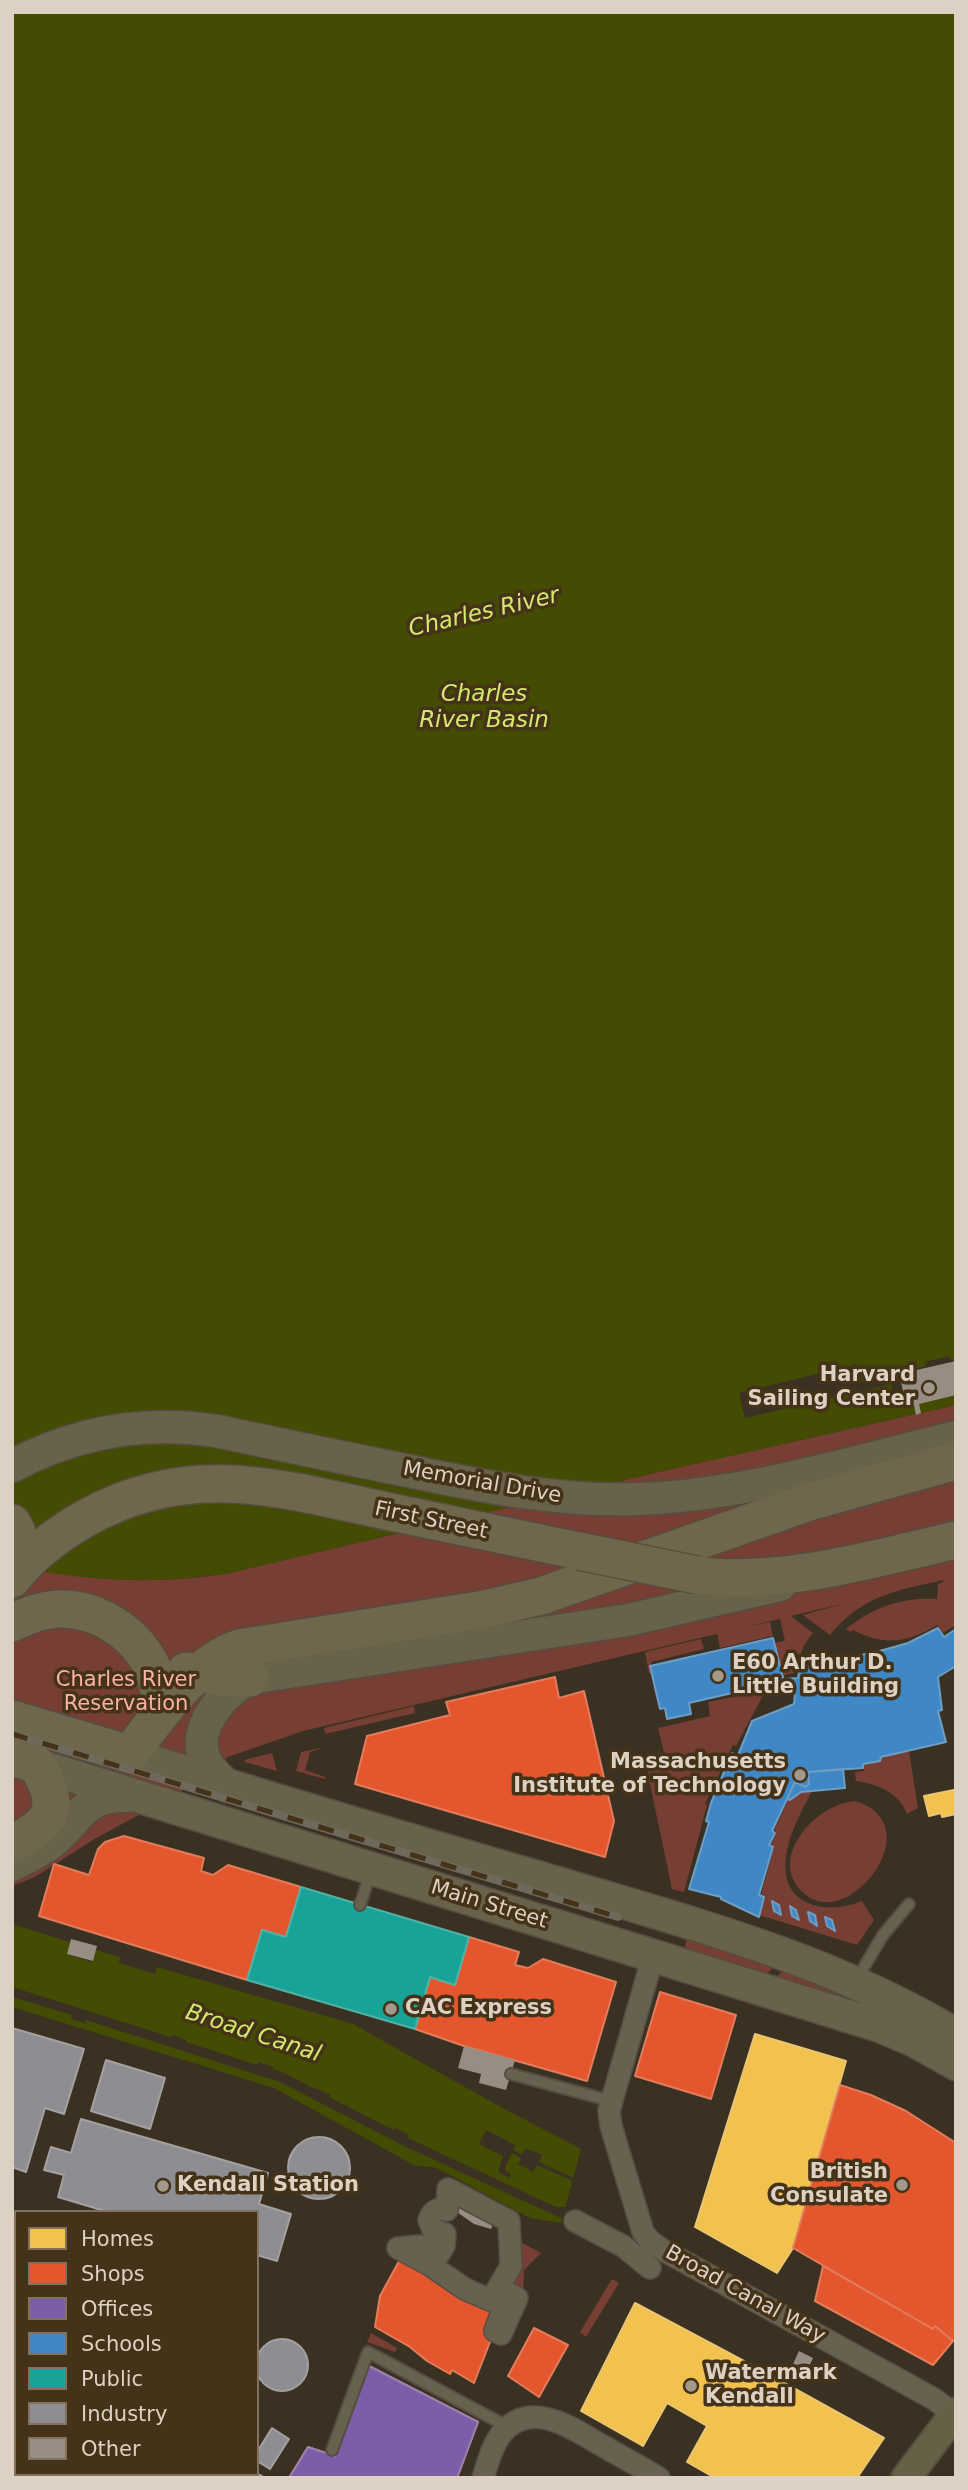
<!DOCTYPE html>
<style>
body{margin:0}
#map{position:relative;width:968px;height:2490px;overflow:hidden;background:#3a3123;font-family:"DejaVu Sans",sans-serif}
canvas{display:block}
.frame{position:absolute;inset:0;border:14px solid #dcd1c2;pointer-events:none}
.legend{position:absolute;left:14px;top:2210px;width:245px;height:266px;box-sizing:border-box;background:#443219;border:2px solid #81725d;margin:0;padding:9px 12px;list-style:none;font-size:21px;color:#dcd1c2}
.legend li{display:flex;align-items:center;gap:14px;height:35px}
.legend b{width:35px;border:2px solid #81725d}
</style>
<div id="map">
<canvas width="968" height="2490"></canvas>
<div class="frame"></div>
<ul class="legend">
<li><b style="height:19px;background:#f2c14e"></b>Homes</li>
<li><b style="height:19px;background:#e4572e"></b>Shops</li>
<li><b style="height:19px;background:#7b5ea7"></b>Offices</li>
<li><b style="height:19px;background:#3f88c5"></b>Schools</li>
<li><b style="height:19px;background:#17a398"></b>Public</li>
<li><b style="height:19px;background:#8d8d92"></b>Industry</li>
<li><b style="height:19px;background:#988d83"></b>Other</li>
</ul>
</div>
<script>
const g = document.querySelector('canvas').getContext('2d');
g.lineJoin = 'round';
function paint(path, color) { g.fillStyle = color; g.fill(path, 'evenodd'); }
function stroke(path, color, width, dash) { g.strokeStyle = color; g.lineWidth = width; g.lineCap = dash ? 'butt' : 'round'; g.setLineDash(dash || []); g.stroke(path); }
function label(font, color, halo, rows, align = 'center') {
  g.font = font + ' "DejaVu Sans",sans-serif'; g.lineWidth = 7; g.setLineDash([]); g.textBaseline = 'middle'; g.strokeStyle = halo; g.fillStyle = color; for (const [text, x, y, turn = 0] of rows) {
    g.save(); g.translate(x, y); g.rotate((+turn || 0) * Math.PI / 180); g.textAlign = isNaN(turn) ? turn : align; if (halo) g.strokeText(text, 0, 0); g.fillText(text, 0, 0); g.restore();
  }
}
paint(new Path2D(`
 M956,1405V1625L943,1633L937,1625C908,1643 883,1646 853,1630L850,1632L846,1629C874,1607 902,1597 937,1599L938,1584L943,1582V1580C896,1591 863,1595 830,1635L803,1615L846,1603L791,1616L813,1633L804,1645L794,1673L784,1675L775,1643L785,1641L780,1619L745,1627L770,1622L773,1636L720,1648L717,1634L303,1731L228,1757L176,1795L96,1838L35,1877L12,1886V1566C89,1580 151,1586 229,1573L650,1474Z
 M701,1639L704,1649L651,1662L652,1674L649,1673L645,1652Z
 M766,1690L736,1746L733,1745L705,1804L707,1805L684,1892L672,1889L646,1765L666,1761L658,1728L710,1716L708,1702Z
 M414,1706L415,1713L325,1734L324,1728Z
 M324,1747L310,1752L305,1770L325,1777V1779L296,1771L301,1752Z
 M909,1751L918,1808L907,1814C899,1792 877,1784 856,1781L855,1772L864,1771L863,1763Z
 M272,1753L277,1771L245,1762L244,1760Z
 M794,1787L812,1791C801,1812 789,1833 786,1857C779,1906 826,1916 862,1901L874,1920L857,1945L756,1914L774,1847L771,1845L776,1832L774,1831Z
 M855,1801C932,1824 850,1931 806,1895C764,1862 814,1804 855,1801Z
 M689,1930L777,1963L761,1980L682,1957Z
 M790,1964L955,2046L772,1981Z
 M509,2236L541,2253L524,2270L523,2301L499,2288Z
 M612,2279L619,2283L586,2337L580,2332Z
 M371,2333L397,2348L395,2352L367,2342Z`), '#773e34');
paint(new Path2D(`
 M12,12H956V1405L650,1474L229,1573C155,1585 85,1581 12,1566Z
 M12,1924L70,1942L67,1954L92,1962L96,1950L120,1957L119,1963L155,1974L157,1967L353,2024L497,2105L581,2149L561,2223L530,2218L437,2168L414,2165L274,2088L12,2007Z`), '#444c03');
paint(new Path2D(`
 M949,1356L951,1360L956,1359V1395L897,1408L891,1384L745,1418L739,1393L857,1364L861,1382L926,1366L925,1362Z
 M12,1987L171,2037L173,2035L186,2040V2042L257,2065L258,2062L273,2067V2069L282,2072L315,2089L316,2088L330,2095L329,2097L394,2130L396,2128L409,2135L408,2138L556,2207H569L565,2220L406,2147L280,2082L86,2020L85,2023L71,2019L72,2015L12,1997Z
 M486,2130L515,2145L513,2150L522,2154L526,2148L542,2155L539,2162L576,2179L575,2182L537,2165L533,2172L518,2164L521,2158L512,2153L505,2167L506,2171L511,2174L509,2178L498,2172L503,2156L479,2144Z`), '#3a3123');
const homes = new Path2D(`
 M954,1790L956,1814L942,1817L941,1813L929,1816L924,1796Z
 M755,2034L846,2061L793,2248L777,2273L695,2227Z
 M635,2303L759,2369L884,2438L857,2478H715L687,2462L707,2426L667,2403L643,2446L581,2411Z`);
paint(homes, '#f2c14e');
stroke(homes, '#ebc671', 2);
const shops = new Path2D(`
 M555,1677L559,1698L584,1691L614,1821L605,1857L355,1784L367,1736L450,1715L446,1702Z
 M124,1836L204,1858L201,1871L213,1875L228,1865L301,1887L286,1937L262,1930L247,1980L39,1916L54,1864L89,1875L98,1849L105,1842Z
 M469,1937L519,1952L515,1965L528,1968L543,1959L616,1982L587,2081L464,2046L415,2029L430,1977L455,1985Z
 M660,1992L736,2015L711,2099L635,2076Z
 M840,2085L871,2095L906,2111L956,2143V2337L953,2341L935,2326L933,2329L793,2248Z
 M404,2252L504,2306L474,2383L452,2370L450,2374L427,2361L410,2347L375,2327L380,2296Z
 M12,2261L16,2262V2396L12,2394Z
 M823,2266L933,2329L935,2326L953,2341L933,2365L815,2301Z
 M534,2328L568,2345L539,2397L508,2376Z
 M369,2366L478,2422L457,2478H406L412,2461L383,2450L372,2478H289L308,2447L335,2456Z
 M12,2460L16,2462V2474H49L58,2478H12Z`);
paint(shops, '#e4572e');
stroke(shops, '#e27c5a', 2);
const offices = new Path2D(`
 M369,2366L478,2422L457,2478H289L308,2447L335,2456Z`);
paint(offices, '#7b5ea7');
stroke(offices, '#9880af', 2);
const schools = new Path2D(`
 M938,1628L944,1637L956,1629V1666L938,1677L942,1710L938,1711L946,1742L881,1757L880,1761L863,1764V1768L808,1772L809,1784L806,1787L795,1782L772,1831L775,1833L769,1845L773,1847L759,1895L764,1897L759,1917L721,1899V1897L689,1889L709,1822L706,1821L711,1803L732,1753L738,1755L752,1721L794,1704L795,1693L772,1690L771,1684L784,1681L783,1679L798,1678L800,1666H816L817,1657L856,1656L876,1652L908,1643Z
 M773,1638L784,1681L689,1703L691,1714L667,1719L665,1708L660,1709L650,1666Z
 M843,1769L845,1788L801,1792L790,1800L787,1799L795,1782L806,1787L809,1784L808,1772Z
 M772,1901L779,1905L781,1915L774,1911Z
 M790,1906L796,1910L799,1920L792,1916Z
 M808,1912L815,1915L817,1926L810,1921Z
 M825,1917L832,1920L835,1931L827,1926Z`);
paint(schools, '#3f88c5');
stroke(schools, '#6e9ec4', 2);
const public = new Path2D(`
 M301,1887L469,1937L455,1985L430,1977L415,2029L247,1980L262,1930L286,1937Z`);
paint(public, '#17a398');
stroke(public, '#52b1a5', 2);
const industry = new Path2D(`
 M12,2028L84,2049L64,2114L45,2108L26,2172L12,2167Z
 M106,2060L165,2078L150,2129L91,2111Z
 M81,2119L268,2173L259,2204L291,2214L277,2261L257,2255V2212H108L58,2197L64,2175L44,2170L51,2147L71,2153Z
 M288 2168a31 31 0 1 1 62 0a31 31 0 1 1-62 0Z
 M256 2365a26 26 0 1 1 52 0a26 26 0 1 1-52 0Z
 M272,2428L289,2439L270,2469L257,2461V2452Z
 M174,2474H245L244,2478H183Z
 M248,2474H257L262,2476L246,2478Z`);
paint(industry, '#8d8d92');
stroke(industry, '#a5a1a0', 2);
paint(new Path2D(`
 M956,1361V1395L919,1404L921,1413L916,1415L914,1405L907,1407L899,1374Z
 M71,1939L97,1946L93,1961L67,1954Z
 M464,2046L515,2060L506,2090L479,2083L481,2074L458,2068Z
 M457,2199L495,2220L491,2229L474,2224L454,2210Z
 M799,2351L813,2358L807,2371L793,2364Z`), '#988d83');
const lane = new Path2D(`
 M360,1905L371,1872
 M857,1979L883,1935L909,1904
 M511,2074L611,2101
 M12,2246L16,2247
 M332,2450L368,2352L508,2427`);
const street = new Path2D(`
 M653,1956L609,2111L611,2126L643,2232L650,2241L661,2249L934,2399L954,2414
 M448,2189L509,2221L511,2266L498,2288L517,2298L501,2334L495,2331L504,2306L465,2289L430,2265L398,2248L420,2246L439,2254L444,2246L445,2234L433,2230L429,2220C432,2211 438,2207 447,2210Z
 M575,2221L623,2246L650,2268
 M12,2441L16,2443
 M94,2474L102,2478
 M483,2478C488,2463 492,2445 502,2433C531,2398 573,2429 603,2446C622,2457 641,2467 659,2478`);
const secondary = new Path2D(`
 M906,2478L956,2412`);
const primary = new Path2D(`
 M12,1466C76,1432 146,1420 217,1431C281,1445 345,1458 409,1471C485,1487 561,1502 639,1499C747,1495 852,1462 956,1437
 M129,1754C276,1802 424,1844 571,1887C705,1927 835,1962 956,2035
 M37,1765L880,2026L915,2041L956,2064
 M227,1786C219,1778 209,1770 205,1760C191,1728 224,1691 250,1678L628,1620L780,1585
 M12,1865C26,1858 39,1852 51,1843C80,1819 84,1794 127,1796`);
const highway = new Path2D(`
 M12,1523C22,1539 24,1559 15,1575
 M697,1575C778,1587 876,1558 956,1540
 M12,1579C32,1553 58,1534 86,1518C191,1459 282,1489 391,1512C454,1525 516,1538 579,1551
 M12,1623C29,1614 46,1608 65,1609C119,1611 173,1665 156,1720
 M186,1671L221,1677L250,1678
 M12,1719L129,1754C161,1715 190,1666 239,1648L485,1609L541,1596L809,1502L956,1461
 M12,1757L37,1765C61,1806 55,1823 12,1843`);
stroke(lane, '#564d41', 14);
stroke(street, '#564d41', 24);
stroke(secondary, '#564d41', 32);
stroke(primary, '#564d41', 35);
stroke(highway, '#564d41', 40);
stroke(lane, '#67614f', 10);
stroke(street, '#67614f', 21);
stroke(secondary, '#666047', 28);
stroke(primary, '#69624a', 32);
stroke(highway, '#6e674b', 37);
const rail = new Path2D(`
 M12,1734L618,1917`);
stroke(rail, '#6e695a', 8);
stroke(rail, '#443219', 5, [16]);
const highwayBridge = new Path2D(`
 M579,1551L697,1575`);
stroke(highwayBridge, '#564d41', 40, []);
stroke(highwayBridge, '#6e674b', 37);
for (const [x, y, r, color] of [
 [929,1388,7,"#a3998a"],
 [718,1676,7,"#a3998a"],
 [800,1775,7,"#a3998a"],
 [391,2009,7,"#a3998a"],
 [902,2185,7,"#a3998a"],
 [163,2186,7,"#a3998a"],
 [691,2386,7,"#a3998a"]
]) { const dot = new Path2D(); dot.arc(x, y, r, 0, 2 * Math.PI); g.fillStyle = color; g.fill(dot); stroke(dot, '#443219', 2.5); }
label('bold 21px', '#dcd1c2', '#443219', [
 ["Harvard",915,1376,"right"],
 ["Sailing Center",915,1400,"right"],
 ["E60 Arthur D.",732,1664],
 ["Little Building",732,1688],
 ["Massachusetts",786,1763,"right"],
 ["Institute of Technology",786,1787,"right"],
 ["CAC Express",405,2009],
 ["British",888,2173,"right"],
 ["Consulate",888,2197,"right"],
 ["Kendall Station",177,2186],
 ["Watermark",705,2374],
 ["Kendall",705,2398]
], 'left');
label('21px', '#dcd1c2', '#443219', [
 ["Memorial Drive",482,1483,10],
 ["First Street",431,1521,12],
 ["Main Street",489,1905,17],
 ["Broad Canal Way",745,2295,29]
]);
label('21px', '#fbb1a4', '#443219', [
 ["Charles River",126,1681],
 ["Reservation",126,1705]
]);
label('italic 23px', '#d5e86e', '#443219', [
 ["Charles River",484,613,-13],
 ["Charles",484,695],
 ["River Basin",484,721],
 ["Broad Canal",253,2034,18]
]);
</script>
